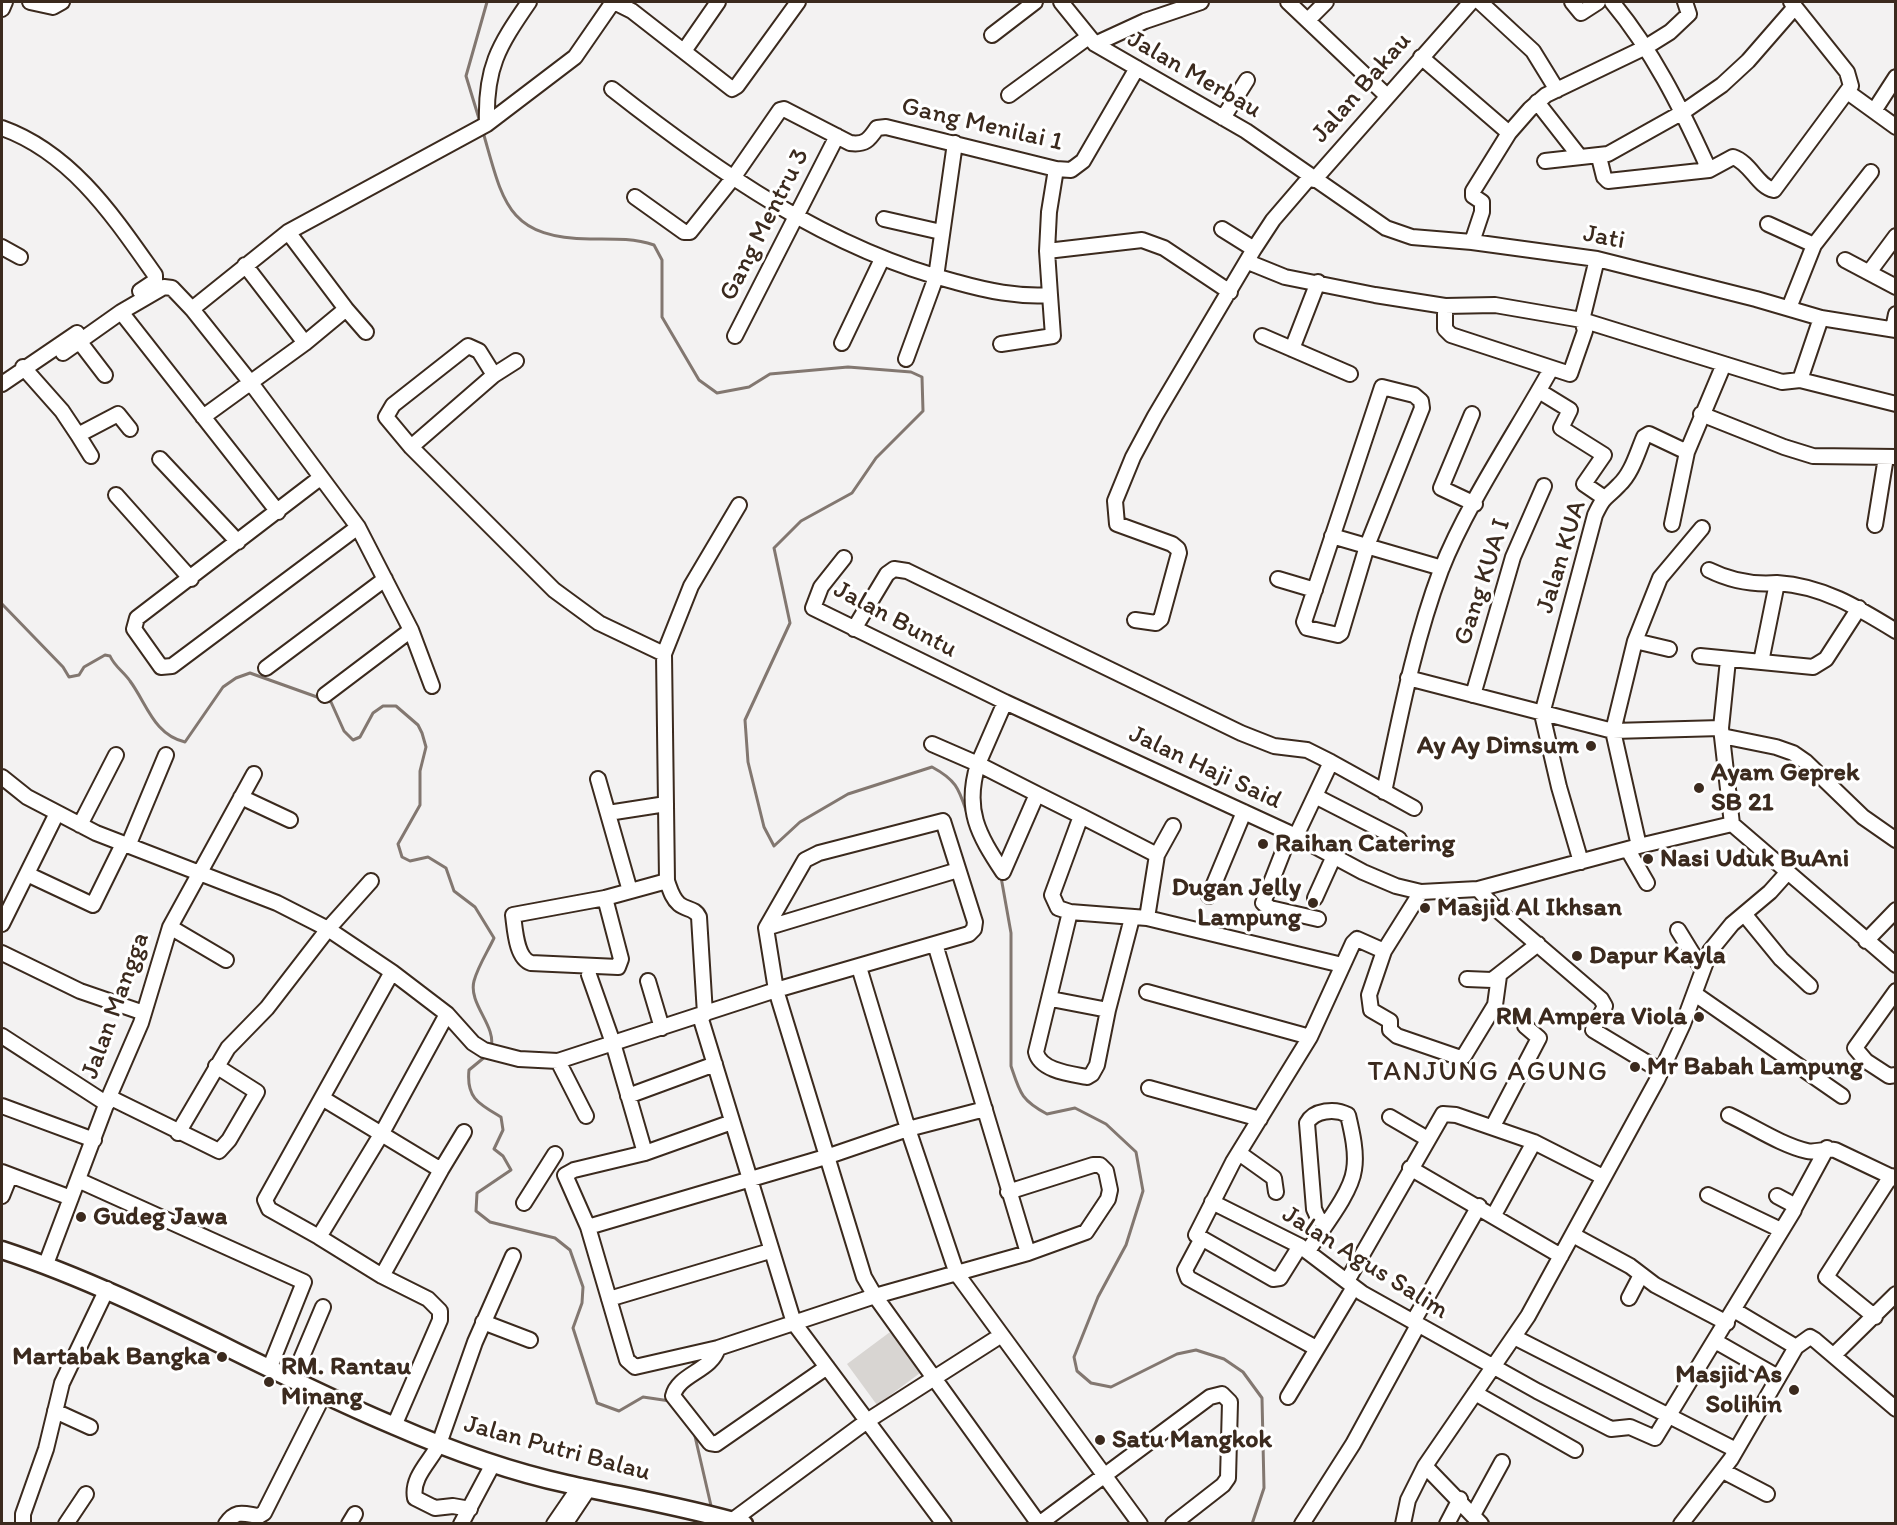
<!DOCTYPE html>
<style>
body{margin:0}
#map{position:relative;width:1897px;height:1525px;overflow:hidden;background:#f3f2f2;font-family:Itim,sans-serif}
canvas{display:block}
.frame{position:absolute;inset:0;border:3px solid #3b2a1e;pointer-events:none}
</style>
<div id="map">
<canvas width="1897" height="1525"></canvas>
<div class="frame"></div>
</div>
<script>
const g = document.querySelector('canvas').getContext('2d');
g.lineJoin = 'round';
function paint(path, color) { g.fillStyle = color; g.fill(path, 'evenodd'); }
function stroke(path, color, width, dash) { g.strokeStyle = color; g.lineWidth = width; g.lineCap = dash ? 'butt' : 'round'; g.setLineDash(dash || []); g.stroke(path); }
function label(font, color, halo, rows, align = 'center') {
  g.font = font + ' Itim,sans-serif'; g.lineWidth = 6; g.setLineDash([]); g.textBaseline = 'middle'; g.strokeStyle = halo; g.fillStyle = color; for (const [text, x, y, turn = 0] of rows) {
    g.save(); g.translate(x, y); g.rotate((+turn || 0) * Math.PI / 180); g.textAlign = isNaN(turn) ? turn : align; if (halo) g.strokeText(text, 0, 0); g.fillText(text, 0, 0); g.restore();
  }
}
paint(new Path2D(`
 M890,1332L920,1373L877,1405L847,1364Z`), '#d8d5d2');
stroke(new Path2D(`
 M480,122L466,76L487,2
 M483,132C503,201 506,238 590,239C612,239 633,238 654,245L662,260V317L699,380L717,393L749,387L770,374L848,367L911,372L922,377L923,411L876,458L852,493L801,521L774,548L790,623L745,720L748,762L764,827L774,846L800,822L848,794L932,767C958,781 959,790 968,816
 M2,604L63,667L69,677L79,675L84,667L105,655L110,656C115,667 123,671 130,681C147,704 154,735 185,742L223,687L236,678L250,673L331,702L344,731L353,740L360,737L373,713L383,706H396L418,725L422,733L426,747L420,771V805L398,844L402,857L410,861L428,857L446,868L454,891L475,907L494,938C488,951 478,966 474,981C468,1004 497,1026 491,1048
 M1001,877L1011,933V1066C1020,1093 1021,1100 1047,1114L1075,1108L1106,1124L1136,1152L1143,1191L1126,1245L1098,1297L1074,1357L1077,1371L1091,1383L1111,1387L1177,1354L1196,1350L1224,1359L1243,1372L1262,1398L1264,1488L1252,1524
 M486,1056L469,1070C466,1098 479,1104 501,1117L503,1130L494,1149L503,1156L511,1170L477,1193L476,1211L490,1222L555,1238L570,1250L583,1287L582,1303L573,1328L597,1403L619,1411L643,1397L670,1401
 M694,1432L712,1510`), '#827770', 3);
stroke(new Path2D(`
 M255,1524V1523`), '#cecac8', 14, [14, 7]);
const minor = new Path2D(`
 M30,2L53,7L62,2
 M614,2L632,11L732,89L737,86L798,2
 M1061,2L1095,44L1246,131L1386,228L1412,237L1472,242L1597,259L1756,299L1821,318L1896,330
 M1288,2L1386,95
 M1480,2L1533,51L1557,90
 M1572,2L1581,13L1598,2
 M1612,2C1652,50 1680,106 1706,163L1704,169
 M2,9L5,2
 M1308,20L1326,2
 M992,35L1035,2
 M1095,44L1145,21L1201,2
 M684,51L718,2
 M1421,57L1509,133L1530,109L1546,95L1646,47L1670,32L1689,14L1685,2
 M612,89C715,170 827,249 956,282C988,291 1017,297 1050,295L1047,251L1142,240L1164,248L1230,292
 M1849,93L1896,127
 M1009,95L1087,38
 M1537,102L1580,157
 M1874,111L1896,77
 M1223,118L1247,80
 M487,124C485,68 498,47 529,2
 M2,128C72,153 114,217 155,275V281L140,291
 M1599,157L1604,177L1608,181L1709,170L1733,157C1751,163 1757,186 1774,190L1851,86L1847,72L1791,2
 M1545,161L1608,154L1683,112L1722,85L1748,61L1795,7
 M1314,180L1471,2
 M635,197L684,232H690L733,178L780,110L784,109L850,143C865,145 869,140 877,128L886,127L1056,169L1071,170L1083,161L1137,68
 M884,219L941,232
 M1768,224L1814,245
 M1222,229L1254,249
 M288,232L346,309L366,332
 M1472,242L1482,212V202L1473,196V191L1509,133
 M2,247L20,257
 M1047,251L1049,212L1056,169
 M1845,260L1896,287
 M1248,262L1285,277L1375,295L1445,306L1495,305L1582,320L1782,382L1800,380L1896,404
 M245,265L305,343
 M1870,271L1896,236
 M1445,306V329L1451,335L1570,374L1585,331L1582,320L1597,259
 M1789,308L1814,245L1871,172
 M192,309L288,232L487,124L575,57L613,2
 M121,312L278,512
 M1893,329L1896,314
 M735,336L837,136
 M1262,336L1350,374
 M79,341L105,375
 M842,343L882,259
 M1001,344L1053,336L1050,295
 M1292,349L1318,282
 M63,353L121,312L164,287L172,288L192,309L251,383L358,527L411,630L432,686
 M906,359L936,277L955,143
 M23,367L62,411L78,435L118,414L130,429
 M494,375L479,351L468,346L393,405L386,417L411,447L554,590L599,623L664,654L667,881L605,898L513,915C515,929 516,958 531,963L618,967L621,959L605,898
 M1800,380L1821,318
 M2,384L77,333
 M1382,387L1414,395L1421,401L1422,408L1367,546L1341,633L1338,635L1307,628L1304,622Z
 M1539,391L1570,410L1561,428L1604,455L1584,484L1603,497
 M1472,414L1441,488L1475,504
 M1701,414L1784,447L1813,456L1896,457
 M203,417L305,343L346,309
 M78,435L91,456
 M411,447L494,375L516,361
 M160,459L238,542
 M320,478L137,618L134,629L161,667L172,666L358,527
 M116,495L191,579
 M1672,524L1687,452L1724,364
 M1875,525L1886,457
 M1332,536L1442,568
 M844,558L821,587L813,608L1005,702L1296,836L1363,872L1396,886L1421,892L1478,889L1639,846L1732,824L1896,965
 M1709,570C1731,581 1752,585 1777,583L1761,662
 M1278,579L1315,590
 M1777,583C1823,586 1857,607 1896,631
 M1135,620L1156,623L1161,619L1179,553L1178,549L1172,544L1117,524L1115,501L1133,457L1155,416L1254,249L1273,220L1310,177
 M854,629L887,574L894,569L907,571L1241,733L1274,746L1307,750L1331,762
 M1635,641L1613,731L1639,846
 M1669,649L1635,641L1660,578L1702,528
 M664,654L691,586L739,505
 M1700,656L1813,667L1826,659L1859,608
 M1728,660L1721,728L1732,824
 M266,668L385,579
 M1408,678L1613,731L1721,728
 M325,695L411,630
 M1473,695L1513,557L1544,486
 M1722,736L1776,747L1793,753L1806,762L1863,817L1896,840
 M932,744L978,764L1005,702
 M2,777L27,797L96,833L277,903L328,929L392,972L447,1014L473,1043L484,1050L519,1059L558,1061L776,990L969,934L974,929L975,922L943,821L819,853L805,860L766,928L776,990L864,1277L875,1296L1039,1524
 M598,779L630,891
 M1384,792C1400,717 1414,642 1441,570C1467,504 1516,432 1551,369
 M1315,796L1399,839
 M241,797L290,820
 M608,813L666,804
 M80,825L116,755
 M1290,834L1263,903L1270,908L1318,919
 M1296,836L1331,762L1414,808
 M128,846L166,755
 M1628,850L1647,883
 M1157,855L1173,826
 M1581,862L1559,787L1542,714L1595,515C1605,494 1605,500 1619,485C1632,473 1637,453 1644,437L1649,434L1687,452
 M1003,872C978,834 964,810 978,764L1037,794
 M1003,872L1037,794L1081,816
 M27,874L93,905L123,844
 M667,881C670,889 672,898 679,904C686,910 695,908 699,917L705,1014
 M1478,889L1495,908L1601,999L1605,1006L1593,1030L1661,1071
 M1209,896L1244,812
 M1315,898L1334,856
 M1070,912L1036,1052C1040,1071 1072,1074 1087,1077L1092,1074L1097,1065L1108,1010L1132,918
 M1745,915L1781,959L1810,986
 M1147,918L1157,855L1081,816L1052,895L1058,908L1070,912L1147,918L1342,965
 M2,924L57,813
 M170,927L226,960
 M766,928L958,870
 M1678,930L1702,969
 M1866,941L1896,910
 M935,944L1028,1253
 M1384,951L1369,995L1371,1010L1390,1021V1030L1397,1036L1458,1057L1464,1056L1495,1005L1499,976
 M2,953L80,991L144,1013
 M859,967L908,1129L957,1274L1140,1524
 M392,972L265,1200L269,1209L319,1237L382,1133L447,1014
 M589,975L613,1043L645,1153
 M1467,979L1492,980L1538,944
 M648,981L662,1028
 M1896,991L1855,1048L1866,1061L1889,1076L1896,1075
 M1147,992L1310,1037L1353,943L1357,939L1384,951L1421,892
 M1695,994L1842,1096
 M1051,999L1108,1010
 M700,1016L794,1323L944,1524
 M2,1036L107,1104
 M558,1061L586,1116
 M1149,1088L1260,1119
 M628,1096L715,1064
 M109,1097L219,1151L229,1140L257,1092L216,1066
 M322,1098L441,1170L382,1276
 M2,1106L94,1140
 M1729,1115C1753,1126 1781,1145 1807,1151C1816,1153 1825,1148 1835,1150L1896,1179
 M1390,1117L1426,1138
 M732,1122L645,1153L574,1170L565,1175L588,1227L627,1360L635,1367L718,1348L875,1296L1028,1253L1086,1232L1108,1199L1110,1190L1106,1171L1100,1165H1093L1008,1192
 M1493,1126L1539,1038L1525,1026
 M178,1133L228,1048L267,1008L328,929L371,881
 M1239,1153L1274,1178L1276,1192
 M1410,1168L1561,1256
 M441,1170L464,1132
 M2,1172L71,1198
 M78,1180L304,1282L270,1367
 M1708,1195L1781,1230
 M2,1196L10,1176
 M1212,1202L1300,1246L1362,1293L1537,1391L1611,1429L1630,1427L1655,1438L1794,1210L1792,1204L1777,1196
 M524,1203L555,1154
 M1795,1207L1827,1148
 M1494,1215L1534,1142
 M588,1227L829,1156L908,1129L985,1109
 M1573,1235L1630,1266L1655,1285L1727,1323
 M319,1237L382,1276L428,1299L440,1311V1320L394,1426
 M1201,1240L1185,1270L1188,1278L1316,1348
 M1300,1246L1280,1278L1273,1279L1196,1235L1233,1162L1310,1037
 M1308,1251C1321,1230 1351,1194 1354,1170C1357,1153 1352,1132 1348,1115C1335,1108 1314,1110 1307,1123L1314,1209L1318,1218L1325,1223
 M46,1264L109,1097L141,1023L170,927L254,774
 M1347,1281L1443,1114L1456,1115L1534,1142L1603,1177
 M1629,1298L1641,1275
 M609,1299L770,1251
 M1734,1310L1796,1347
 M1875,1317L1826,1277L1891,1176
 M483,1322L530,1340
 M1413,1322L1479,1206
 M1514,1337L1736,1450
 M1715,1341L1778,1377
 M718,1348C712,1371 678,1374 673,1396L710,1443L716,1444L827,1367
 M1834,1355L1896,1294
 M293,1378L323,1307
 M1475,1393L1575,1450
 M1288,1397L1354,1287
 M55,1411L90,1427
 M1425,1466L1481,1524
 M1723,1471L1767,1494
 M470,1509L453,1506L435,1508L415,1498C411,1477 431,1461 439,1444L475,1342L513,1256
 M1473,1515L1502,1462
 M733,1520L867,1421L1000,1336
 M23,1524V1514L46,1449L62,1383L107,1289
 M66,1524L86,1494
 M226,1524C236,1509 244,1514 259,1516L264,1513L324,1394
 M349,1524L355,1514
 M461,1524L493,1464
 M554,1524L580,1486
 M565,1524L589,1488
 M1039,1524L1210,1397L1222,1394L1230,1402L1228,1478L1223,1485L1173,1524
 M1302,1524L1353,1444L1418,1325
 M1403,1524L1408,1500L1425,1466L1528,1316L1657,1080L1683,1024L1710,951L1732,924L1770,892L1787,873
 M1447,1524L1460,1499
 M1681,1524L1731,1459L1796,1347L1810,1337L1815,1340L1896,1409`);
const major = new Path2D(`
 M2,1250C139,1295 262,1371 395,1426C450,1450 507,1471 567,1484C626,1497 685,1507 744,1524`);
stroke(minor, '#3b2a1e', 18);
stroke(major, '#3b2a1e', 21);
stroke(minor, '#fff', 14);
stroke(major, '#fff', 16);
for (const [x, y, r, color] of [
 [1591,746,6,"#3b2a1e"],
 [1699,788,6,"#3b2a1e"],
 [1263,844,6,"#3b2a1e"],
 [1648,859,6,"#3b2a1e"],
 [1313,903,6,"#3b2a1e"],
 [1425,908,6,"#3b2a1e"],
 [1577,956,6,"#3b2a1e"],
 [1699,1017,6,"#3b2a1e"],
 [1635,1067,6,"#3b2a1e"],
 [81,1217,6,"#3b2a1e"],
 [222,1357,6,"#3b2a1e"],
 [269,1382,6,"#3b2a1e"],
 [1794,1390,6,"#3b2a1e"],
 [1100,1440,6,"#3b2a1e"]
]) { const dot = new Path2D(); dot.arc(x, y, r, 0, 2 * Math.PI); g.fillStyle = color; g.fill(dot); stroke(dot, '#fff', 2); }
label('26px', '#3b2a1e', '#fff', [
 ["Jalan Merbau",1194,75,30],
 ["Jalan Bakau",1362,88,-49],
 ["Gang Menilai 1",982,125,13],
 ["Gang Mentru 3",765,225,-63],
 ["Jati",1604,238,11],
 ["Jalan KUA",1562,557,-73],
 ["Gang KUA I",1483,582,-72],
 ["Jalan Buntu",895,620,28],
 ["Jalan Haji Said",1205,768,25],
 ["Jalan Mangga",116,1006,-70],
 ["Jalan Agus Salim",1365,1263,32],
 ["Jalan Putri Balau",557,1449,15]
]);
label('bold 26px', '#3b2a1e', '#fff', [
 ["Ay Ay Dimsum",1579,746,"right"],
 ["Ayam Geprek",1711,773],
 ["SB 21",1711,803],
 ["Raihan Catering",1275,844],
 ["Nasi Uduk BuAni",1660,859],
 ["Dugan Jelly",1301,888,"right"],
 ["Lampung",1301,918,"right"],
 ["Masjid Al Ikhsan",1437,908],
 ["Dapur Kayla",1589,956],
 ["RM Ampera Viola",1687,1017,"right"],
 ["Mr Babah Lampung",1647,1067],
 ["Gudeg Jawa",93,1217],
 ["Martabak Bangka",210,1357,"right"],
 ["RM. Rantau",281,1367],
 ["Minang",281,1397],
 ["Masjid As",1782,1375,"right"],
 ["Solihin",1782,1405,"right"],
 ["Satu Mangkok",1112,1440]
], 'left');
g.letterSpacing = '1.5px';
label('28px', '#3b2a1e', '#fff', [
 ["TANJUNG AGUNG",1488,1073]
]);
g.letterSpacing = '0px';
</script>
